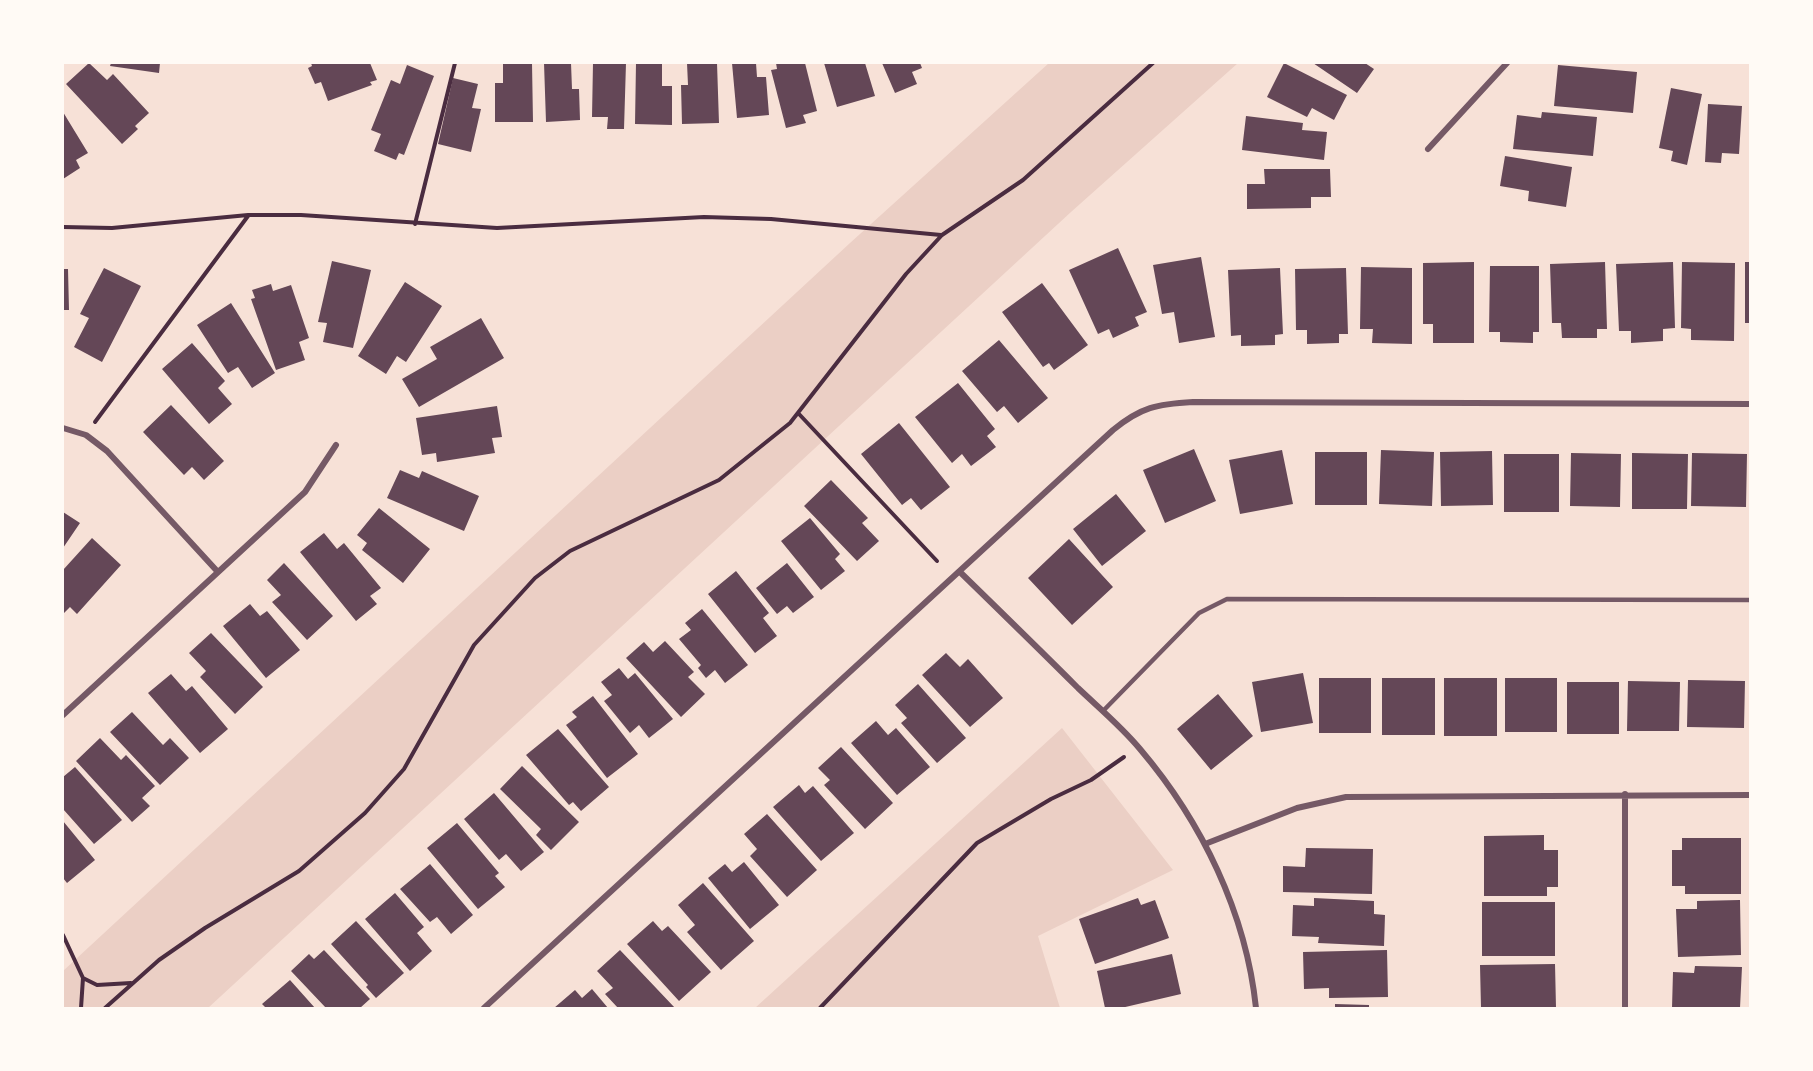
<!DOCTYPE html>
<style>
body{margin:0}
#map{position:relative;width:1813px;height:1071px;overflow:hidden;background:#f7e1d7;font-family:"PT Sans Narrow",sans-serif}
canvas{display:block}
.frame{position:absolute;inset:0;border:64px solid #fffaf5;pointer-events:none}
</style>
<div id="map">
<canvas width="1813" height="1071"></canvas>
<div class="frame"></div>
</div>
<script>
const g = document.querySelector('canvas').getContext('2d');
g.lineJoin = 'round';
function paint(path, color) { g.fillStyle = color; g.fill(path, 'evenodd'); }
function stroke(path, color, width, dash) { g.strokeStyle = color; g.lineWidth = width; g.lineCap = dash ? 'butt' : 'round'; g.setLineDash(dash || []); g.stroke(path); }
paint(new Path2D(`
 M1049,63H1238L1071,212L208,1008H63V971L850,243Z
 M1062,728L1173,870L1038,936L1060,1008H755Z`), '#ebcfc5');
paint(new Path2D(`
 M89,63L107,80L113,74L149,113L135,126L138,129L122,144L66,84Z
 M111,63H160L159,73L110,66Z
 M311,63H370L377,80L370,82L372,85L328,101L321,82L315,84L308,68L312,66Z
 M503,63H532L533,122H495V83H503Z
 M544,63H571L572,89H579L580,120L546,122Z
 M593,63H626L624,129H607L608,117H592Z
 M636,63H662V86H672V125L635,124Z
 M687,63H717L719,123L682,124L681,85H688Z
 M732,63H756L757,77H766L769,115L737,118Z
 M776,63H805L817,111L803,115L806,123L786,128L771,70L777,69Z
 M824,63H865L875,96L837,107Z
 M882,63H920L922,68L912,72L917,84L895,93Z
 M1284,63L1347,95L1334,120L1312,108L1307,117L1267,97Z
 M1313,63H1365L1374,69L1357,93Z
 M407,65L434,76L404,155L399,153L396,160L374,151L381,134L371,130L391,80L400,84Z
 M1558,65L1637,72L1633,113L1554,106Z
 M453,78L478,84L472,108L481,109L471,152L438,144Z
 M1671,88L1702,94L1687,165L1671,161L1673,151L1659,148Z
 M1708,104L1742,106L1739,154L1722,153L1721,163L1705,162Z
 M63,112L88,153L76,160L80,168L63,179Z
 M1542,112L1597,117L1593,156L1513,149L1517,115L1541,118Z
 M1246,116L1303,123L1302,130L1327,132L1324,160L1242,150Z
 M1505,156L1572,167L1566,207L1528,201L1529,191L1500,186Z
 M1264,169H1330L1331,197H1311V208L1247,209V184H1265Z
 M1118,248L1147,312L1135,317L1139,326L1113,338L1109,329L1098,334L1069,270Z
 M1201,257L1215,337L1179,343L1174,312L1162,314L1153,265Z
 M332,261L371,270L353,348L323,342L327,323L318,322Z
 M1474,262V343H1433V324H1423V263Z
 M1605,262L1607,329H1597V338H1562L1561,323H1552L1550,264Z
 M1673,262L1675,328L1663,329V341L1631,343V331H1619L1616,264Z
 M1682,262L1735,263L1734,341L1691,340V329L1681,328Z
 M1745,262H1750V323H1745Z
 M1490,266H1539V332H1533V343L1500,342V332H1489Z
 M1361,267L1412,268V344L1372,343L1373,329H1360Z
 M104,268L141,286L102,362L74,347L89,318L80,314Z
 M1280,268L1283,334L1275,335V345L1241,346V335L1231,336L1228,270Z
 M1346,268L1348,334H1339V343L1307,344V330H1296L1295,269Z
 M63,269H68L69,310H63Z
 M405,282L442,306L406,362L397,356L386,374L358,356Z
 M1042,283L1088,345L1054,370L1049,363L1043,367L1002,312Z
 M271,284L273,291L291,285L309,338L299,342L305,360L276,370L251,299L255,298L252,290Z
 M231,303L275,373L252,388L238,367L228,373L197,325Z
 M481,318L504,358L419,407L402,379L437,359L430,347Z
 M999,340L1048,398L1018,423L1004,406L997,412L962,371Z
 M192,343L225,381L218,388L232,404L209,424L162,369Z
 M958,383L995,429L987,436L996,447L971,466L962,454L952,463L915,417Z
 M171,405L224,461L204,480L192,467L184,475L143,432Z
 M497,406L502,437L492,438L495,453L437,462L436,453L422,455L416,418Z
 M899,423L950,487L921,510L911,498L902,505L861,454Z
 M1194,449L1216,501L1165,523L1143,470Z
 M1282,450L1293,504L1240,514L1229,460Z
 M1381,450L1434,452L1432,506L1379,504Z
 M1492,451L1493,505L1441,506L1440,452Z
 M1315,452H1367V505H1315Z
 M1571,453L1621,454L1620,507L1570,506Z
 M1632,453L1688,454L1687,509H1632Z
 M1692,453L1747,454L1746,507L1691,506Z
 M1504,454H1559V512H1504Z
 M400,470L419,478L422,471L479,496L464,531L387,498Z
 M831,480L868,518L862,523L879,541L857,561L804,506Z
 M1116,494L1146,531L1102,566L1073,529Z
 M379,508L430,549L403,583L362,550L367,543L357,535Z
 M63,512L80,523L63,548Z
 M810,518L840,554L835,559L845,571L821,590L781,541Z
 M324,533L337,549L344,543L381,588L370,596L377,604L356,621L300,552Z
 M92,538L121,565L77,614L70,607L63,614V570Z
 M1069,539L1113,587L1072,625L1028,578Z
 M284,563L333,616L307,640L272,602L281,595L267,580Z
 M787,563L814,597L793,613L787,606L777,614L756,588Z
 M736,571L769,613L763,618L777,636L755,653L708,594Z
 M250,604L260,616L267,611L300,650L266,678L223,626Z
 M702,609L748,665L725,683L715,670L706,678L698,668L701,665L679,639L691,630L685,623Z
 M211,633L263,687L235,714L200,677L206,671L189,653Z
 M665,641L694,672L688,677L705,694L681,717L626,658L644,642L653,652Z
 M946,653L960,667L968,659L1003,698L970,727L922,675Z
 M619,668L628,679L635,673L673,719L649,738L639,725L630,733L604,701L612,695L601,682Z
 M1303,673L1313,723L1261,732L1252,682Z
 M171,674L186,691L192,686L228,729L200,753L148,693Z
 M1319,678H1371V733H1319Z
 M1382,678H1435V735H1382Z
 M1444,678H1497V736H1444Z
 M1505,678H1557V732H1505Z
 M1688,680L1745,681L1744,728L1687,727Z
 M1628,681L1680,682L1679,731H1627Z
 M1567,682H1619V734H1567Z
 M918,684L966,738L937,763L901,723L907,718L895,705Z
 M1218,694L1253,736L1211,770L1177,729Z
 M593,696L638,754L607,778L566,725L577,717L572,712Z
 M132,712L163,745L170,738L189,758L160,785L110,732Z
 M876,721L888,735L896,728L930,767L897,795L851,743Z
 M558,729L609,787L581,811L573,802L569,805L526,755Z
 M100,738L121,760L126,755L155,786L142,798L150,806L132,822L76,761Z
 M841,747L893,803L865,829L824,785L830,780L818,768Z
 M522,766L579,822L551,850L536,835L541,829L500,789Z
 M75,767L122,820L94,844L63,809V777Z
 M799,785L805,793L813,786L854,833L821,861L773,807Z
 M494,793L544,852L521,871L506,854L499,860L464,819Z
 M767,814L817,870L787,897L750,856L757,849L744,834Z
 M63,821L95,860L67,883L63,878Z
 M457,823L499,873L495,876L505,887L478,909L427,848Z
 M1544,835V850H1558V887H1547V896H1484V836Z
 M1682,838H1741V894H1685V886H1672V850H1682Z
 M1306,848L1373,849L1372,894L1283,892V866L1305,867Z
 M744,862L779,905L750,929L708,878L725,864L732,872Z
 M430,864L473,915L451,934L437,917L430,922L400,889Z
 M703,883L754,941L721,970L687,932L695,925L678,905Z
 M395,893L424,927L417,933L432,951L410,971L365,919Z
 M1138,898L1141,905L1155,900L1169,938L1095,964L1079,919Z
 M1314,898L1374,901V914L1385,915L1384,946L1318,943L1319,937L1292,936L1293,905L1314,906Z
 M1740,900L1741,955L1678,957L1676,909H1697V901Z
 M1482,902H1555V956H1482Z
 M356,921L404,973L376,998L366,987L368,985L331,944Z
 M653,921L662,931L668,926L711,972L679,1001L627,944Z
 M324,950L370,999L360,1008H326L291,971L309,954L314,959Z
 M620,950L675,1008H618L605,994L613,988L597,971Z
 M1387,950L1388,997L1329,998V988L1304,989L1303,952Z
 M1172,954L1181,994L1121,1008H1105L1097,971Z
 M1555,964L1556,1008H1481L1480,965Z
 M1695,966L1742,967L1740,1008H1672L1673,972L1694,973Z
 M290,980L315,1008H266L262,1004Z
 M592,989L608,1008H554L575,990L582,998Z
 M1335,1004L1369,1005V1008H1335Z`), '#644757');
stroke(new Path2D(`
 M415,224L455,63
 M63,227L112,228L248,215H301L497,228L704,217L771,219L941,235
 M799,414L937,561
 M95,422L248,216
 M63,935L83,978L81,1008
 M83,978L97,985L131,983
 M105,1008L159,960L205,928L299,871L365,813L404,769L474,645L535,578L570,551L719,480L790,423L906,274L942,235L1023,180L1153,63
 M820,1008L977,843L1051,799L1091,780L1124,757`), '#4a2c40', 4);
stroke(new Path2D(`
 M1103,711L1199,613L1227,599L1750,600`), '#755966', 4.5);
stroke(new Path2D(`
 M1428,149L1507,63
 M63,428L86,435L107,451L217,571
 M961,573C1000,611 1039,649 1078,688C1099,708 1122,727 1140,749C1202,822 1246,913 1256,1008
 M63,715L305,492L336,445
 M1205,844L1297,808L1346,797L1750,795
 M484,1008L1113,430C1141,407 1157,404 1193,402L1750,404
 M1625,1008V794`), '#755966', 6);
</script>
